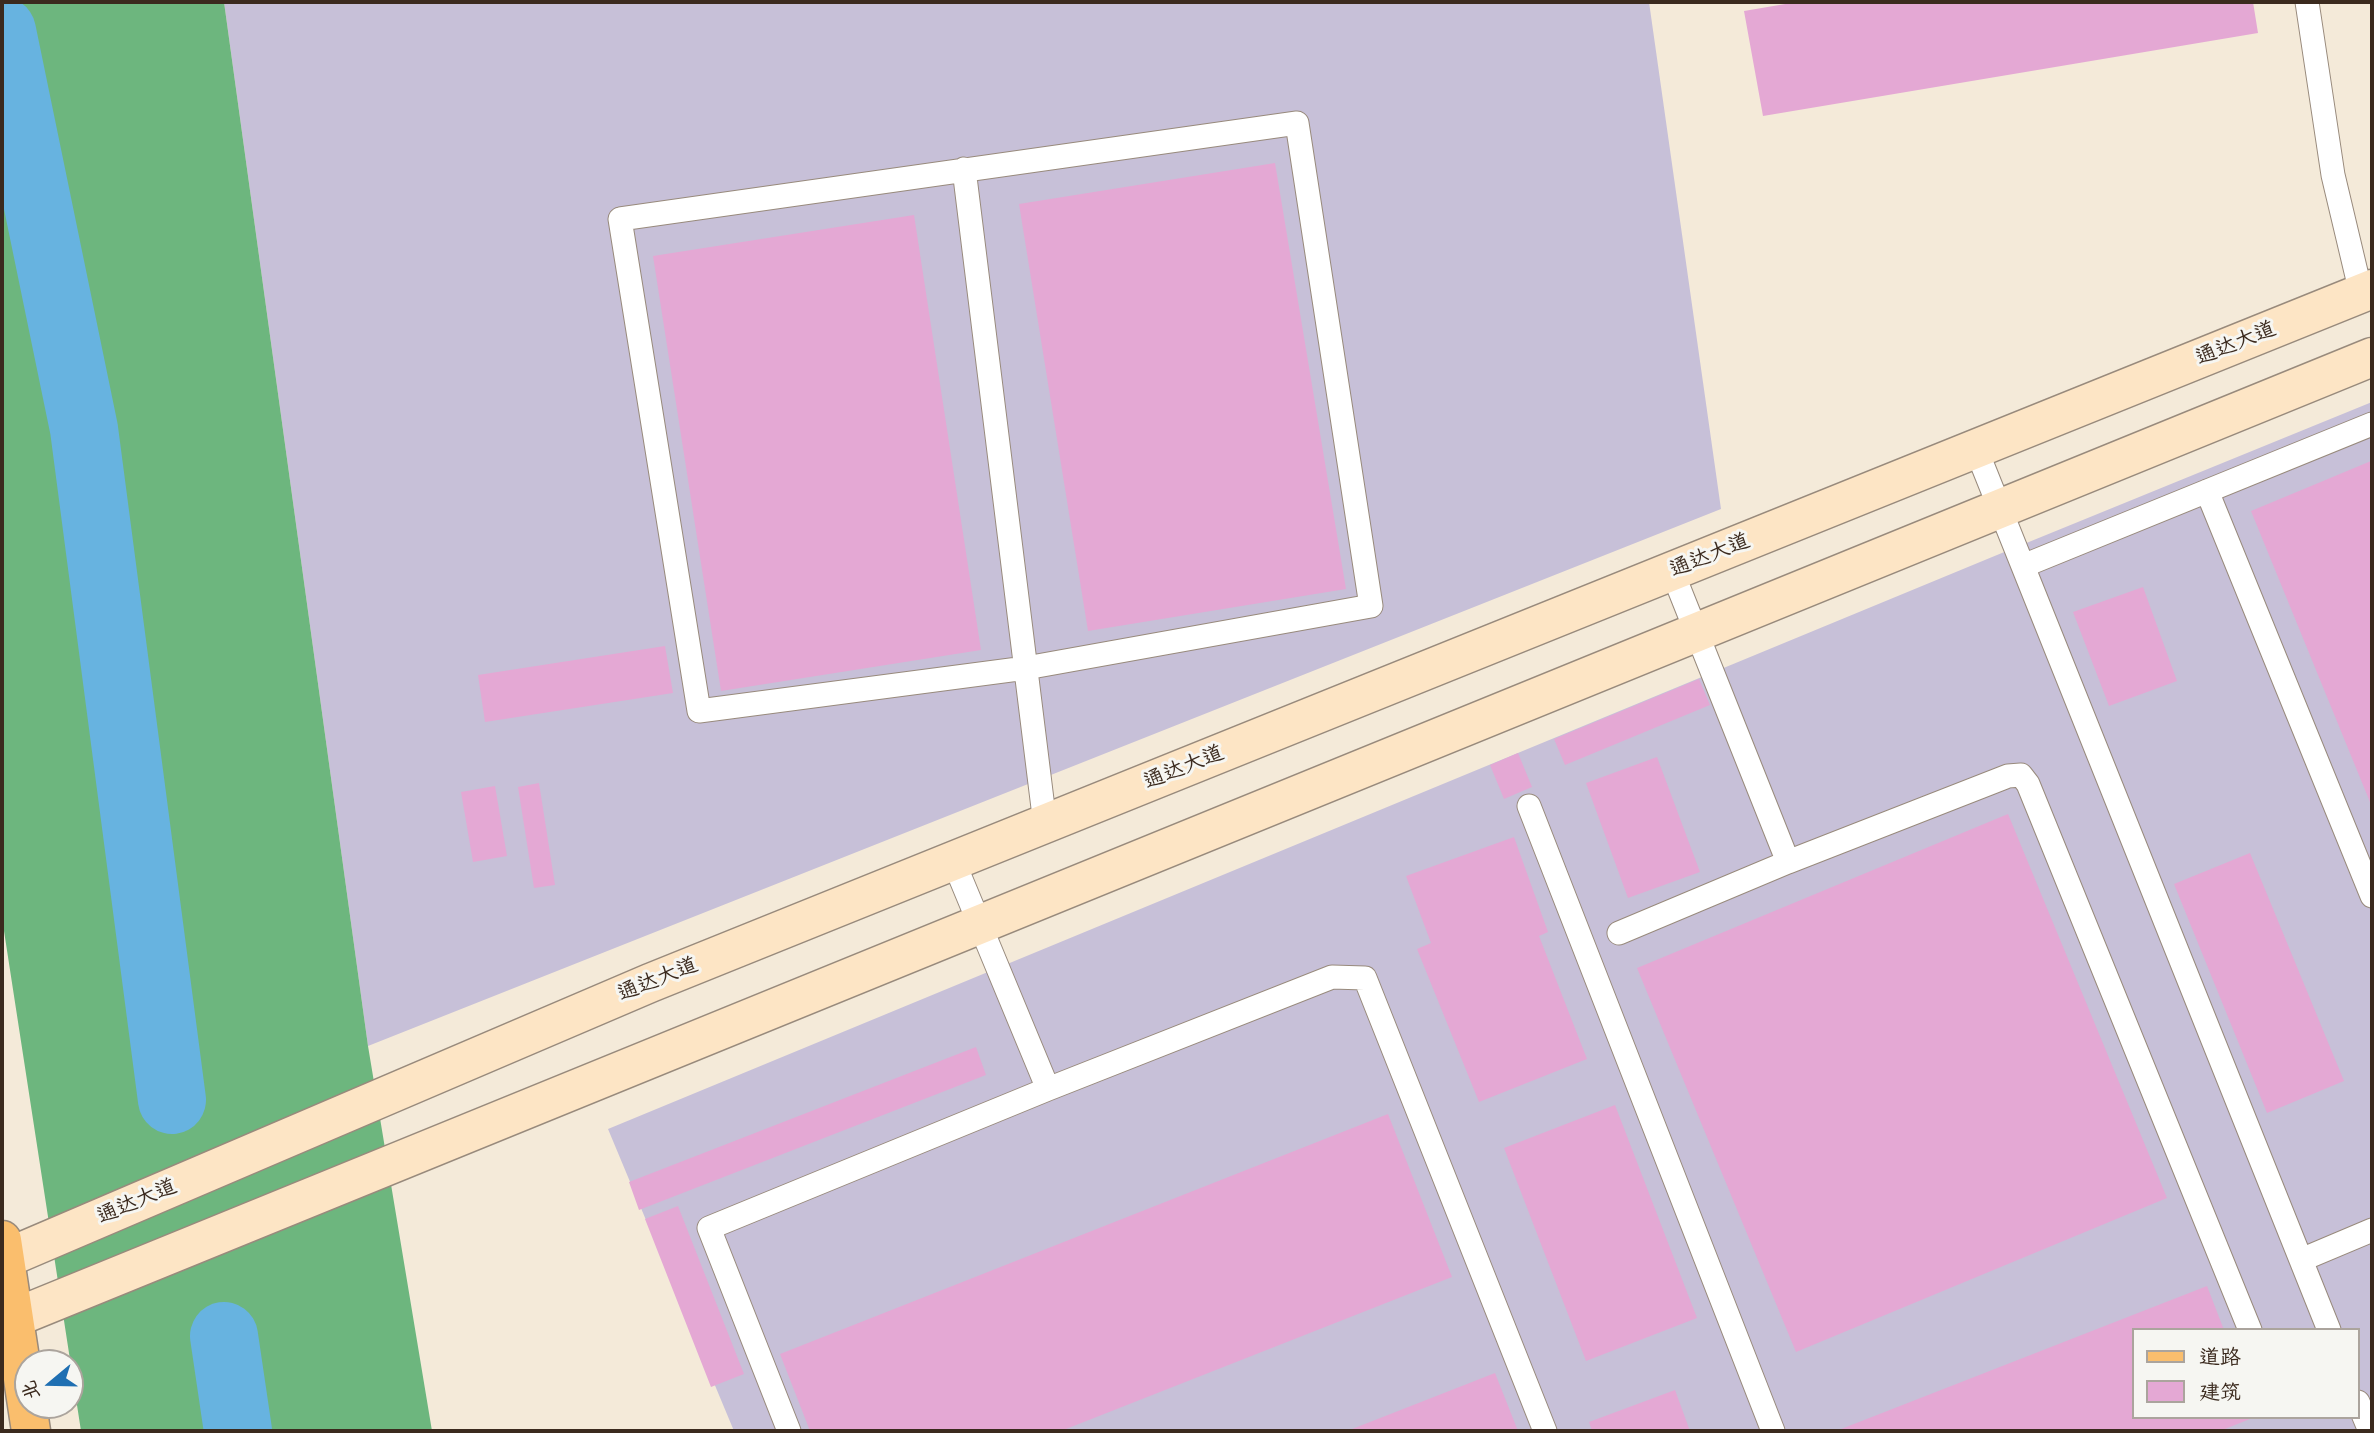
<!DOCTYPE html>
<meta charset="utf-8">
<style>
body{margin:0}
#map{position:relative;width:2374px;height:1433px;overflow:hidden;background:#f4ead9;font-family:Pangolin,"LXGW WenKai TC",sans-serif}
canvas{display:block}
.frame{position:absolute;inset:0;border:4px solid #3b2a1e;pointer-events:none}
.legend{position:absolute;left:2132px;top:1328px;width:228px;height:91px;box-sizing:border-box;background:#f6f6f2;border:2px solid #aba49d;margin:0;padding:9px 12px;list-style:none;font-size:21px;color:#3b2a1e}
.legend li{display:flex;align-items:center;gap:14px;height:35px}
.legend b{width:35px;border:2px solid #aba49d}
.north{position:absolute;left:14px;top:1349px;width:70px;height:70px;box-sizing:border-box;background:#f6f6f2;border:2px solid #aba49d;border-radius:50%;rotate:251deg;font-size:19px;font-weight:700;line-height:28px;text-align:center;color:#3b2a1e}
.north::after{content:'';display:block;margin:auto;width:24px;height:32px;background:#1f6fb2;clip-path:polygon(50% 0,100% 100%,50% 72%,0 100%)}
</style>
<div id="map">
<canvas width="2374" height="1433"></canvas>
<div class="frame"></div>
<ul class="legend">
<li><b style="height:9px;background:#fabe6d"></b>道路</li>
<li><b style="height:19px;background:#e4a8d4"></b>建筑</li>
</ul>
<div class="north">北</div>
</div>
<script>
const g = document.querySelector('canvas').getContext('2d');
g.lineJoin = 'round';
function paint(path, color) { g.fillStyle = color; g.fill(path, 'evenodd'); }
function stroke(path, color, width, dash) { g.strokeStyle = color; g.lineWidth = width; g.lineCap = dash ? 'butt' : 'round'; g.setLineDash(dash || []); g.stroke(path); }
function label(font, color, halo, rows, align = 'center') {
  g.font = font + ' Pangolin,"LXGW WenKai TC",sans-serif'; g.lineWidth = 6; g.setLineDash([]); g.textBaseline = 'middle'; g.strokeStyle = halo; g.fillStyle = color; for (const [text, x, y, turn = 0] of rows) {
    g.save(); g.translate(x, y); g.rotate((+turn || 0) * Math.PI / 180); g.textAlign = isNaN(turn) ? turn : align; if (halo) g.strokeText(text, 0, 0); g.fillText(text, 0, 0); g.restore();
  }
}
paint(new Path2D(`
 M224,2H1649L1721,509L368,1046Z
 M2372,402V1431H734L608,1129L1997,555ZM2134,1330H2358V1417H2134Z`), '#c7c0d8');
paint(new Path2D(`
 M2,2H224L368,1046L432,1431H81L2,918Z`), '#6db67e');
stroke(new Path2D(`
 M2,31L84,429L172,1100
 M224,1336L238,1431`), '#67b3e0', 68);
paint(new Path2D(`
 M1797,2H2253L2258,33L1763,116L1744,11Z
 M1275,163L1346,589L1088,631L1019,204Z
 M914,215L981,650L721,691L653,256Z
 M2371,461L2372,466V807L2251,511Z
 M2143,587L2177,681L2109,706L2073,612Z
 M665,646L673,693L485,722L478,675Z
 M1699,679L1710,705L1565,765L1554,739Z
 M1518,753L1532,787L1504,799L1490,765Z
 M1657,757L1700,872L1628,898L1586,783Z
 M539,783L555,885L534,888L518,787Z
 M495,786L507,856L473,862L461,792Z
 M2008,814L2167,1198L1796,1352L1637,968Z
 M1514,837L1548,932L1539,936L1587,1059L1479,1102L1417,949L1431,943L1406,876Z
 M2250,853L2344,1081L2267,1113L2174,884Z
 M976,1047L986,1075L639,1210L629,1182Z
 M1615,1105L1697,1318L1586,1361L1504,1148Z
 M1388,1114L1452,1277L1061,1431H810L780,1354Z
 M678,1206L744,1374L711,1387L645,1219Z
 M2207,1286L2224,1330H2134V1417H2255L2220,1431H1836Z
 M1495,1373L1518,1431H1347Z
 M1675,1390L1690,1431H1592L1589,1422Z`), '#e4a8d4');
const service = new Path2D(`
 M2307,2L2333,175L2361,293
 M1297,123L1371,606L1026,668L699,711L620,219Z
 M964,169L1045,824
 M1976,449L2329,1330
 M2207,491L2372,896
 M2023,566L2372,424
 M1529,806L1773,1431
 M953,860L1048,1089
 M1788,862L2008,776L2021,775L2028,784L2250,1330
 M1619,933L1788,862L1672,571
 M2301,1260L2372,1230
 M2358,1402L2370,1431
 M789,1431L709,1228L1048,1089L1332,977L1365,978L1545,1431`);
const secondary = new Path2D(`
 M2,1260L650,983L2372,289
 M2,1323L2372,357`);
const primary = new Path2D(`
 M2,1240L31,1431`);
stroke(service, '#988a7c', 25);
stroke(secondary, '#988a7c', 41);
stroke(primary, '#988a7c', 41);
stroke(service, '#fff', 23);
stroke(secondary, '#fde5c5', 38);
stroke(primary, '#fabe6d', 38);
label('21px', '#3b2a1e', '#f6f6f2', [
 ["通达大道",2236,344,-22],
 ["通达大道",1710,556,-22],
 ["通达大道",1184,768,-22],
 ["通达大道",658,980,-22],
 ["通达大道",137,1202,-23]
]);
</script>
